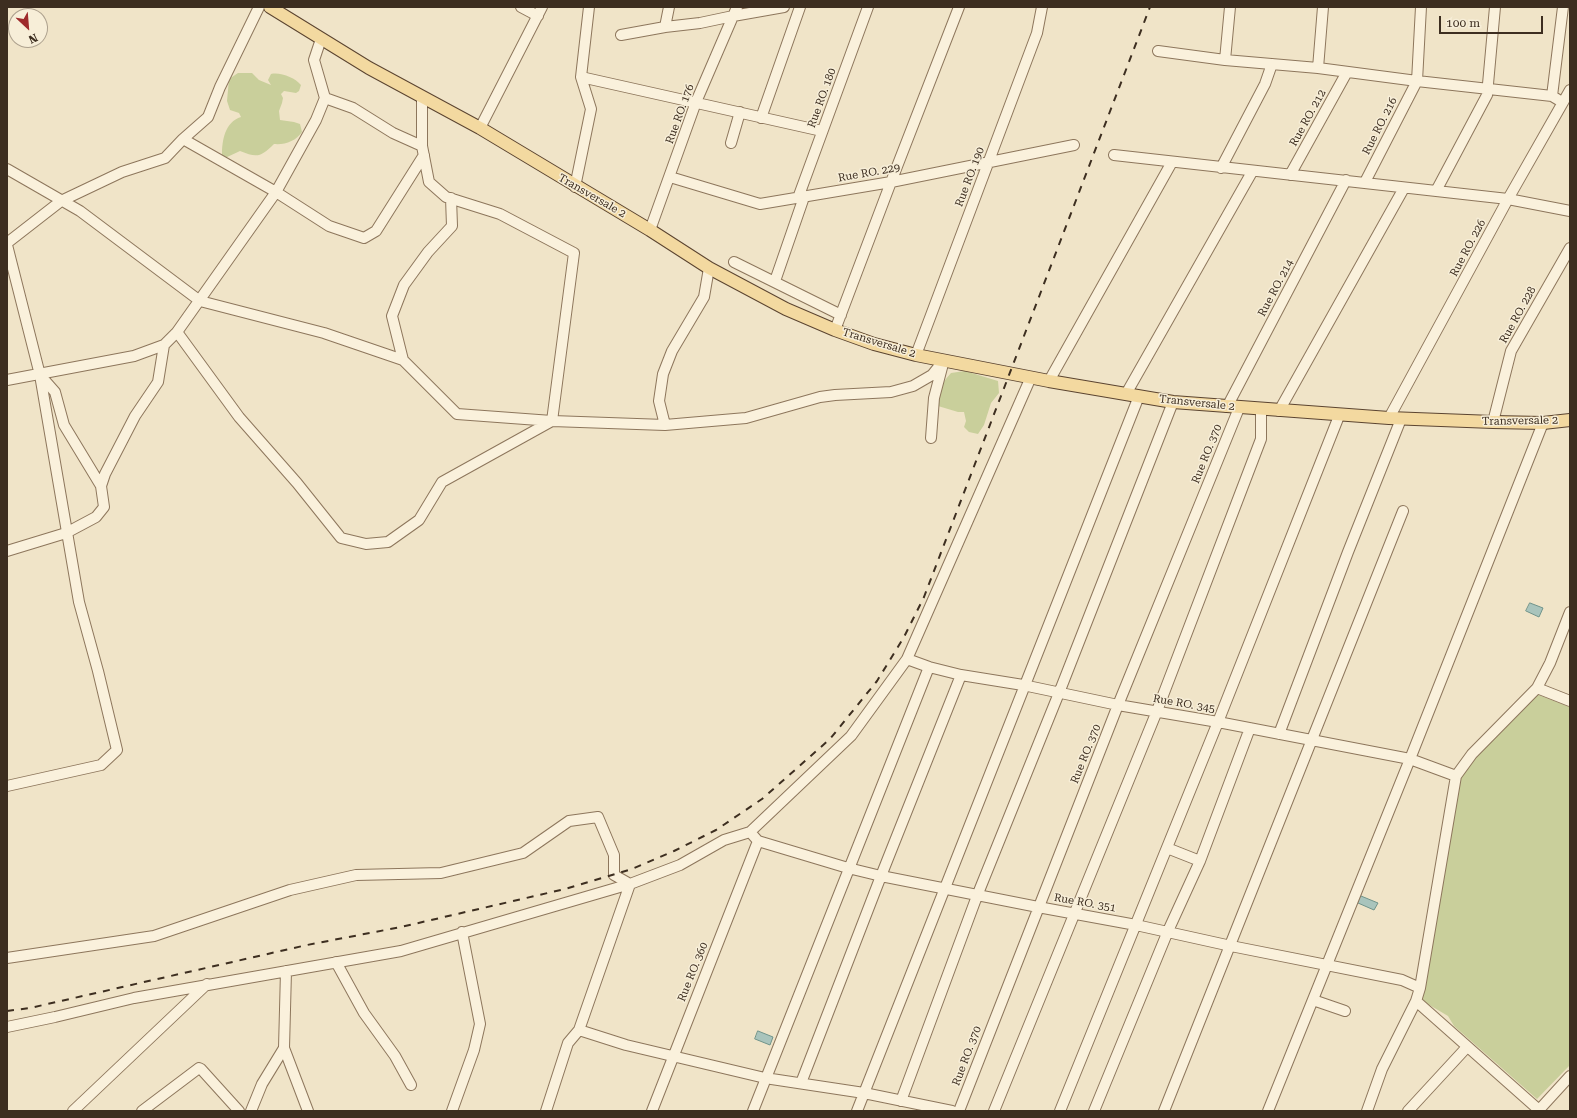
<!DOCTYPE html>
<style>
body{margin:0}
#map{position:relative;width:1577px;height:1118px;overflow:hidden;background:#f0e4c8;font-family:"Roboto Serif",serif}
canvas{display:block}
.frame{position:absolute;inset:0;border:8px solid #3d2e20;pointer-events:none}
.north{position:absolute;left:8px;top:8px;width:40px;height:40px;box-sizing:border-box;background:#f7eed8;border:1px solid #ada18e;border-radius:50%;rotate:154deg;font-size:11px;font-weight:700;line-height:16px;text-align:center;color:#3d2e20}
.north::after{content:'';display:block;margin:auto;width:14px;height:18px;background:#9e2a2b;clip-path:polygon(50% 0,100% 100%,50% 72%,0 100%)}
.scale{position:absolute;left:1439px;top:16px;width:104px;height:18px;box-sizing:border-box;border:2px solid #3d2e20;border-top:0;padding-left:5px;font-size:12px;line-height:14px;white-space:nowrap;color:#3d2e20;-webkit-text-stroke:3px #f7eed8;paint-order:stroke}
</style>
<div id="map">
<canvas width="1577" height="1118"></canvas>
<div class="frame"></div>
<div class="north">N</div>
<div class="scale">100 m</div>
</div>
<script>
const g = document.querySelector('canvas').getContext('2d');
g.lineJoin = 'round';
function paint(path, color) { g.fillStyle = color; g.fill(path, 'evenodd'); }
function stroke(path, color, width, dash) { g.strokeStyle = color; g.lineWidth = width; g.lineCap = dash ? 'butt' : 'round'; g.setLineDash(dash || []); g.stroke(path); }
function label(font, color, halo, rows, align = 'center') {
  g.font = font + ' "Roboto Serif",serif'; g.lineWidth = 3; g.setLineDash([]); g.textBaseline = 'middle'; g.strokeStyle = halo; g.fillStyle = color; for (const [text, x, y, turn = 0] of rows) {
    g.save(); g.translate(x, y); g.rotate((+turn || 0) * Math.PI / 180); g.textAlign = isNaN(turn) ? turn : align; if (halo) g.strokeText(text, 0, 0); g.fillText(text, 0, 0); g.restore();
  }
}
paint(new Path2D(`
 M238,73H252L259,80L271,85L268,80L271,74C281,72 295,78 301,85L299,91L296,93L284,91L281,94L283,98L282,103L279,111L280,120L294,122L300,124L302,132C296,141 285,145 274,144C261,157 257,158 240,151L225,158L222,155C222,140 225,122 241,117L239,113L230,110L227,101L229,79Z
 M965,371L998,381L999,393L991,403L984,425L978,434L969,432L964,427L966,421L964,412H958L938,406C934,393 943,382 951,373Z
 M1536,694L1570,707V1065L1537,1099L1454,1026L1448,1016L1421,1000L1431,955L1461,776L1476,756Z`), '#c9cf9b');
const water = new Path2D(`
 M1530,603L1543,608L1539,617L1526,611Z
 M1361,896L1378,903L1374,910L1358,903Z
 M758,1031L773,1037L770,1045L755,1039Z`);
paint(water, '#a9c4bc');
stroke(water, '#6f938a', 1);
const minor = new Path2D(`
 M521,7L538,16
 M665,27L669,7
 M621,35L665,27L700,23L733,16L784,7
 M321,39L314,60L325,98L353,108L393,133L422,146
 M1158,51L1225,60L1318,68L1417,81L1552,96L1562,102
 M1225,60L1230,7
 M1318,68L1323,7
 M581,77L822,131
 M1552,96L1563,7
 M761,118L800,7
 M480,128L542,7
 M183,139L276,192L329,226L364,238L376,231L424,155
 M731,143L740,112
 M1114,155L1508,199L1570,211
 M1221,168L1265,84L1272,64
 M7,169L80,211L200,301L324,333L403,360L457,414L552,421L665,425L746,418L820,397L835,395L891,392L913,386L932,375L944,360L934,398L931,438
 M1290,175L1347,72
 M670,177L760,204L891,182L1074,145
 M1365,182L1417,81L1421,7
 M575,187L591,109L581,77L589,7
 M1436,191L1487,95L1495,7
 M798,198L868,7
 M650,230L696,102L737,7
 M7,243L61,201L122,172L165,158L183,139L208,117L220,87L259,7
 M7,245L40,375L79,602L98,671L117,750L101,765L7,786
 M734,262L841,315
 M775,281L804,197
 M835,330L891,182L959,7
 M177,332L239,417L297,483L341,538L366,544L388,542L419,520L442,482L552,421L574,253L500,214L446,197L429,182L422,146V97
 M916,355L1037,33L1042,7
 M403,360L392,316L404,285L428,252L452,226L451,198
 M7,380L134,356L164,345L177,332L276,192L316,120L325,98
 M1049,381L1172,162
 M1126,394L1252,172
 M1227,407L1346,180
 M1279,411L1404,188
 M1389,418L1508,199L1570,90
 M1493,422L1511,351L1570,248
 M665,425L659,401L663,374L672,351L704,297L709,268
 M101,486L105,474L135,416L158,382L164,345
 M7,551L66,533L96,517L104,507L101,486L64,425L55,392L40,375
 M907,659L929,667L961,675L1023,685L1118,705L1218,722L1410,759L1456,776
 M1537,688L1570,701
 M1279,734L1348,552L1401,419
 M750,832L758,841L848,868L881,876L1038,907L1136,925L1231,946L1402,980L1420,988
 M1167,848L1200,861
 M7,958L154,936L290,890L356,875L441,873L523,853L569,821L598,817L614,855V875L630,884L579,1030L568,1043L546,1111
 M336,962L364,1013L395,1056L411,1085
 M1313,1000L1345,1011
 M1416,1001L1539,1110
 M7,1027L55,1017L134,998L401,951L630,884L680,865L724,840L750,832L851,736L907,659L1031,377
 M579,1030L626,1045L765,1078L864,1093L952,1111
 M284,1048L308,1111
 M801,1083L881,876L961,675
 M901,1101L977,896L1059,693L1173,402
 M73,1111L207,984
 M142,1111L199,1068L201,1069L239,1111
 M251,1111L262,1084L284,1048L286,971
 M452,1111L474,1050L480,1024L462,932
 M652,1111L758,841
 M753,1111L929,667
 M857,1111L1139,396
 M959,1111L1118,705L1239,408
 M994,1111L1157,711L1261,439V410
 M1060,1111L1218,722L1339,416
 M1094,1111L1168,931L1200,861L1250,728
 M1164,1111L1403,511
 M1268,1111L1410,759L1543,423
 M1367,1111L1382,1069L1416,1001L1420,988L1456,776L1472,754L1537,688L1550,663L1570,612
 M1408,1111L1467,1047
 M1538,1111L1570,1076`);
const major = new Path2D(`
 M270,7L369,68L480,128L650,230L709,268L786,309L835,330L874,344L916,355L1049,381L1173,402L1389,418L1493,422L1543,423L1570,420`);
stroke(minor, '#8d765c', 12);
stroke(major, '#5b4430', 14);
stroke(minor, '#faf1dc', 10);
stroke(major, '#f3d9a0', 12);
stroke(new Path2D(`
 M7,1011L30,1008L307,945L401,927L565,889L632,869L674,851L716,830L762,799L830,739L877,681L904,637L924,597L1150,7`), '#3d2e20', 2, [7, 7]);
label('11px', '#3d2e20', '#f7eed8', [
 ["Rue RO. 180",822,98,-70],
 ["Rue RO. 176",680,114,-70],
 ["Rue RO. 212",1308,118,-61],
 ["Rue RO. 216",1380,126,-63],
 ["Rue RO. 229",869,173,-10],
 ["Rue RO. 190",970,177,-69],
 ["Transversale 2",592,196,30],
 ["Rue RO. 226",1468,248,-62],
 ["Rue RO. 214",1276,288,-62],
 ["Rue RO. 228",1518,315,-61],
 ["Transversale 2",879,343,17],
 ["Transversale 2",1197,403,6],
 ["Transversale 2",1520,421,-1],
 ["Rue RO. 370",1207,454,-68],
 ["Rue RO. 345",1184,704,10],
 ["Rue RO. 370",1086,754,-68],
 ["Rue RO. 351",1085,903,10],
 ["Rue RO. 360",693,972,-68],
 ["Rue RO. 370",967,1056,-69]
]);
</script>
